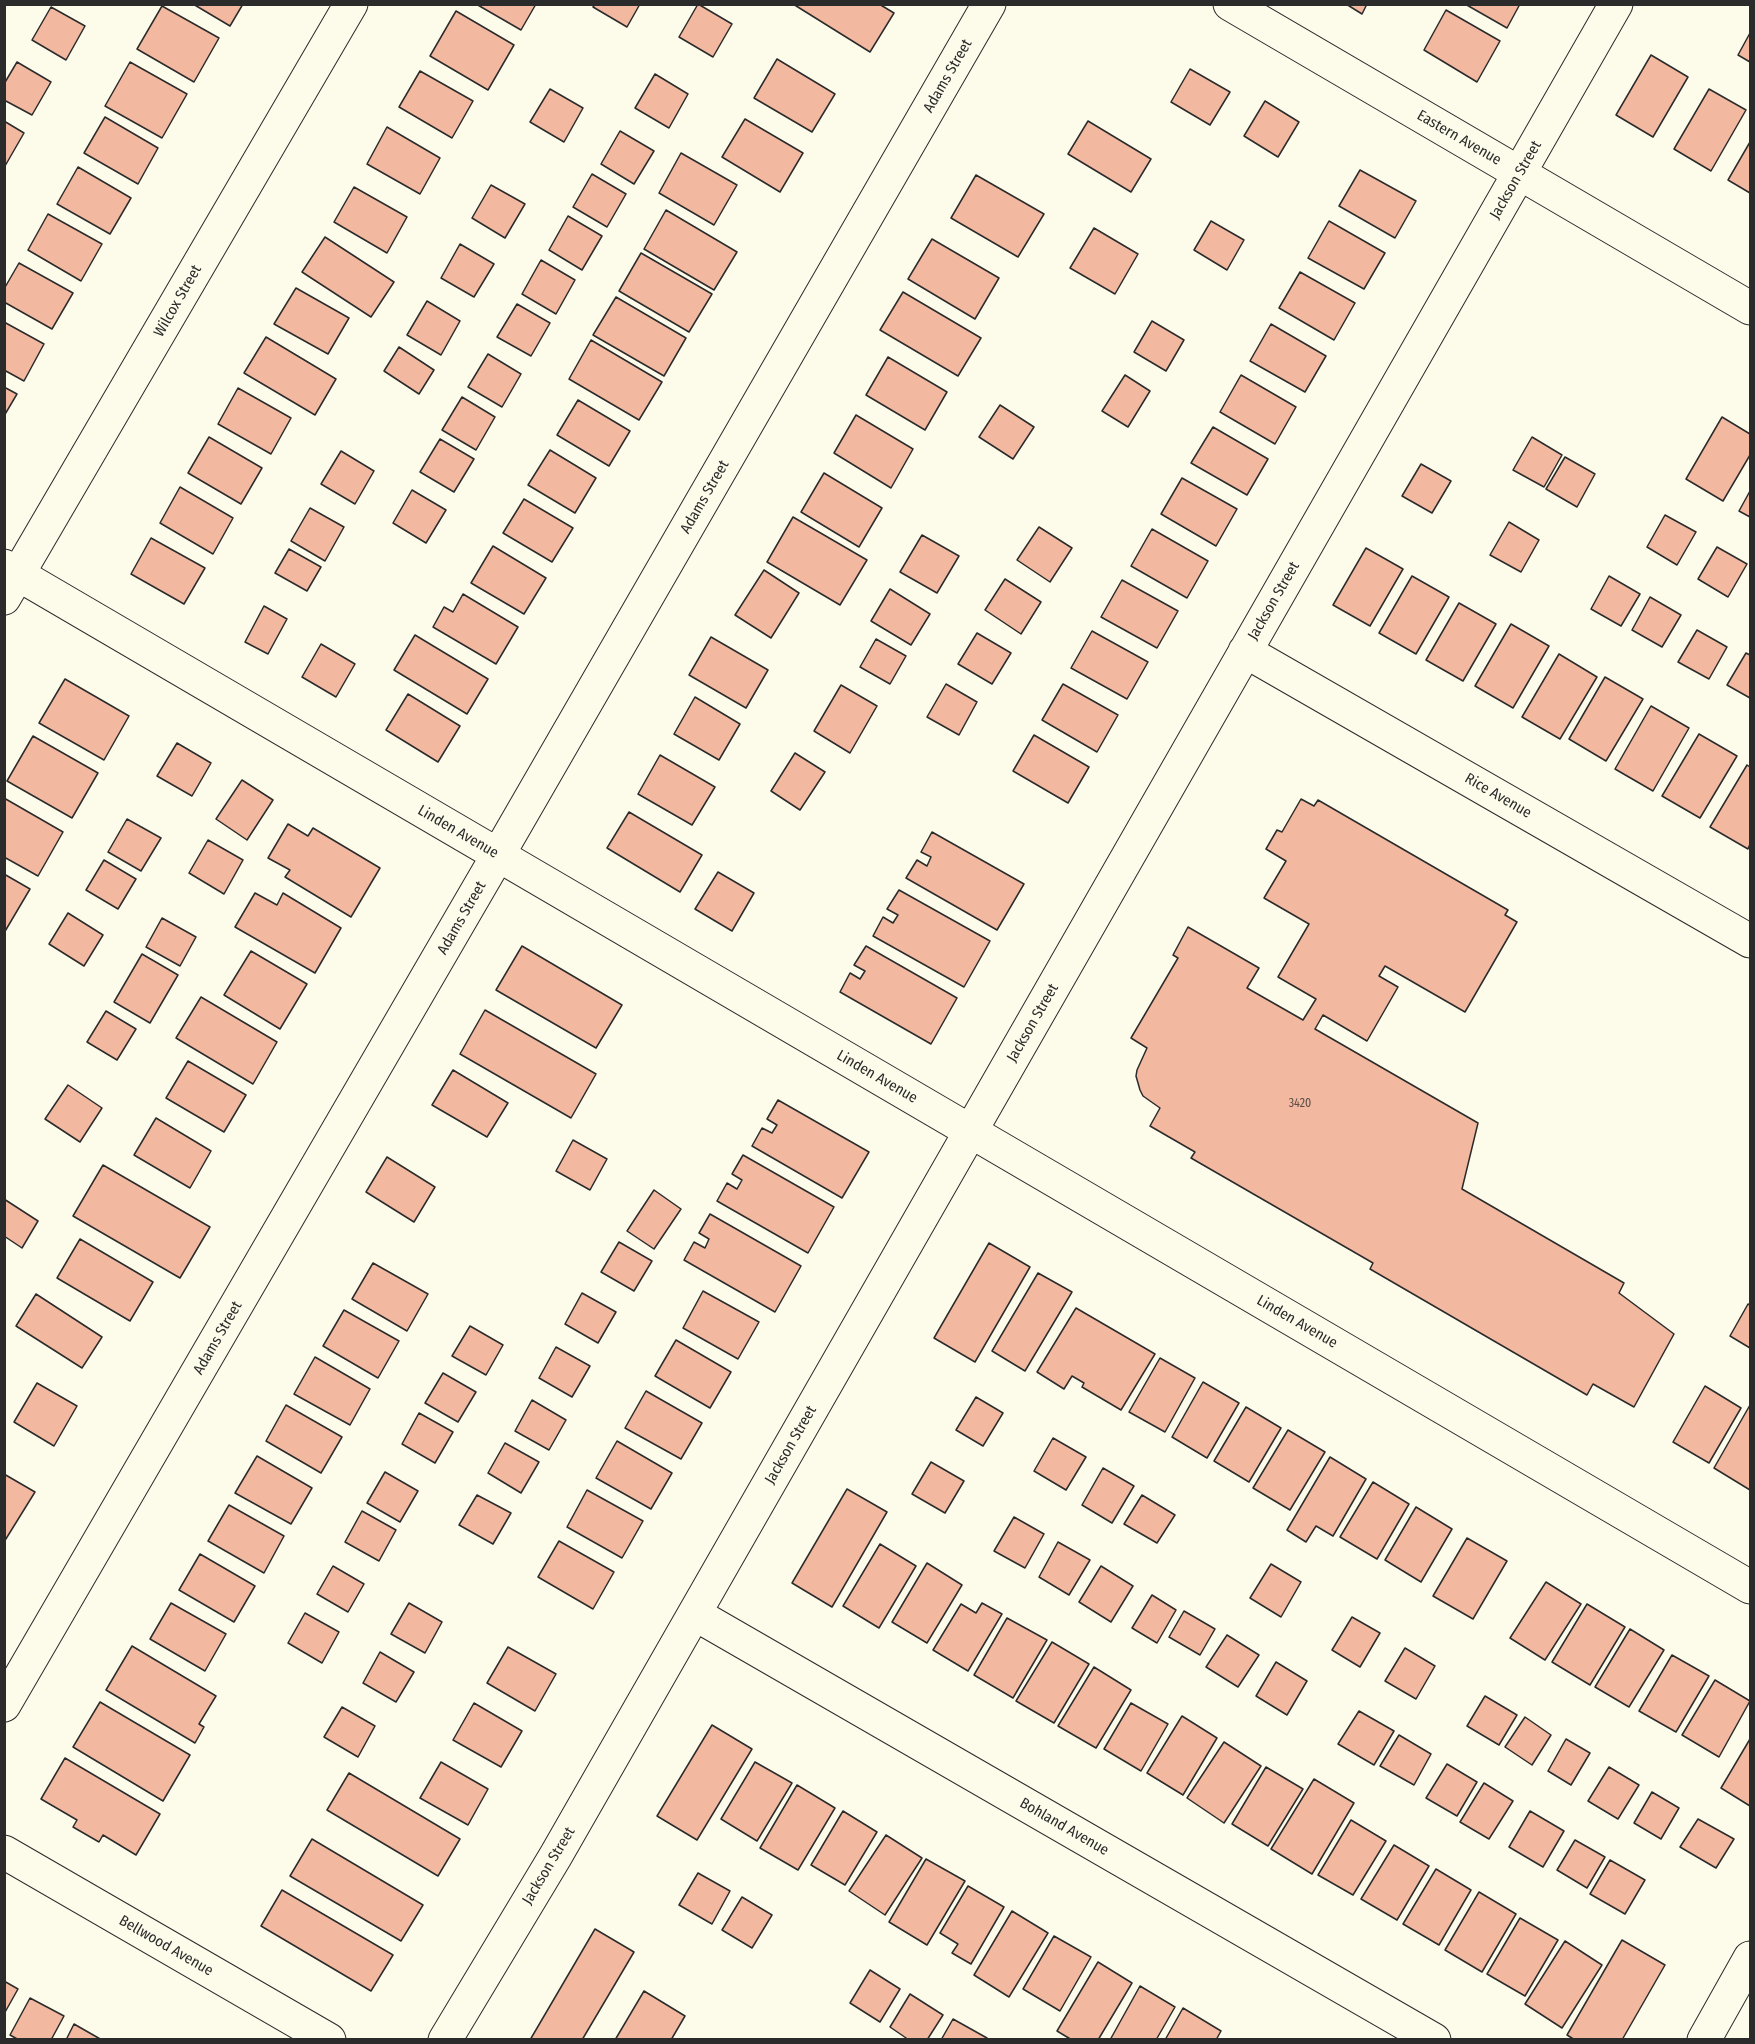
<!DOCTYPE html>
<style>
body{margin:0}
#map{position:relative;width:1755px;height:2044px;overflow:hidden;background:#fdfbea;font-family:"Fira Sans Condensed",sans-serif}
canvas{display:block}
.frame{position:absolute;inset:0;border:6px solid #2b2b2b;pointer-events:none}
</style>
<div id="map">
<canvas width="1755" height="2044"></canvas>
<div class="frame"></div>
</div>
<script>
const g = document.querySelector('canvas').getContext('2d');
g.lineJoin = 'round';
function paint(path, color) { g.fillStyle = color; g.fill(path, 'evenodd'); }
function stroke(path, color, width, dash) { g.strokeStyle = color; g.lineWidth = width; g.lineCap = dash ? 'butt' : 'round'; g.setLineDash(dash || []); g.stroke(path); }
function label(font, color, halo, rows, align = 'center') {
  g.font = font + ' "Fira Sans Condensed",sans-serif'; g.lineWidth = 4.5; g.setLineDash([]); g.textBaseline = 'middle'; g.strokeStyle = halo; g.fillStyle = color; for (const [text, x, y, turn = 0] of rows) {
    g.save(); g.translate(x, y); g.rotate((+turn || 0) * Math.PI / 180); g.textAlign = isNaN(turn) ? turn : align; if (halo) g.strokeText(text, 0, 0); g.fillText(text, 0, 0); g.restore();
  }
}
const building = new Path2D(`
 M193,4H243L230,26Z
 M476,4H536L521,30Z
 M595,4H640L627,27L593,7Z
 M698,4L732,24L713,57L679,37Z
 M793,4H879L894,13L870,52Z
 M1346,4H1367L1362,14Z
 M1465,4H1520L1507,28Z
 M162,6L219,38L194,82L137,49Z
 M51,7L85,26L66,60L32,40Z
 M1446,10L1500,41L1477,82L1424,50Z
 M456,11L514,45L488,90L430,56Z
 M1750,33V62L1738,55Z
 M1651,55L1688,77L1653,137L1616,115Z
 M777,59L835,94L812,132L754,98Z
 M17,62L51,82L32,115L4,100V84Z
 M130,62L187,94L162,138L105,106Z
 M1190,69L1230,92L1210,125L1171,102Z
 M420,71L473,101L452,138L399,107Z
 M655,74L688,94L669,128L635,108Z
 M550,89L583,108L564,142L530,122Z
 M1709,89L1746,110L1711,171L1674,149Z
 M1265,101L1299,122L1278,157L1244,136Z
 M105,117L158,148L138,184L84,153Z
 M745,119L803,153L780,192L722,157Z
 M4,121L24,133L5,166H4Z
 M1088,121L1151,159L1131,192L1068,154Z
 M387,127L440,158L420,194L367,164Z
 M620,131L654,151L634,184L601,164Z
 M1750,142V193L1728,180Z
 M681,153L737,185L714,225L659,193Z
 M78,167L131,198L110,234L57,204Z
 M1360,170L1416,201L1395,238L1339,206Z
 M592,174L626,194L607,227L573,207Z
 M976,175L1044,214L1018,257L951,218Z
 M491,185L525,204L505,238L472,218Z
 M354,187L407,217L387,253L334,222Z
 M666,210L737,252L714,290L644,249Z
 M48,214L102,244L81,281L28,250Z
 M568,216L602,236L582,270L549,250Z
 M1211,221L1244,240L1227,270L1194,250Z
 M1329,221L1385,253L1364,289L1308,258Z
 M1094,228L1138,254L1115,294L1070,268Z
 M325,237L394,282L371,317L302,272Z
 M932,239L999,278L975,319L908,279Z
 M460,244L494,264L474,297L441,278Z
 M641,253L712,294L689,332L619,291Z
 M541,260L575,280L556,314L522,294Z
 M19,263L73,293L52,329L4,302V289Z
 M1300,272L1355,303L1334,340L1279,308Z
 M296,288L349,318L328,354L274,324Z
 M903,292L981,338L958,376L880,330Z
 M616,297L686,338L664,376L593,335Z
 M427,301L460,321L441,355L407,335Z
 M517,304L550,323L531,356L497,337Z
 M1152,321L1184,340L1166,371L1134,352Z
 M4,322L44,344L24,381L4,370Z
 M1271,324L1326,356L1305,392L1250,361Z
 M266,337L336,379L315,415L244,373Z
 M591,340L662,382L639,420L569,379Z
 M399,347L434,370L419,394L384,371Z
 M488,354L521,374L502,407L468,387Z
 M888,357L947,392L925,430L866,395Z
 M1125,375L1150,391L1128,427L1102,411Z
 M1241,375L1296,407L1275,444L1220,412Z
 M4,387L17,394L4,416Z
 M238,388L291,418L271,454L218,424Z
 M462,397L495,417L476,450L442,430Z
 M578,400L630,431L609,466L557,435Z
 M1000,405L1034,427L1013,459L979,437Z
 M856,415L913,449L891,488L834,453Z
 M1722,417L1750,434V455L1723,501L1686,479Z
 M1213,427L1268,459L1247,495L1191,463Z
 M209,437L262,468L241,504L188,473Z
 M1532,437L1562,455L1544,487L1513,470Z
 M440,439L474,459L454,492L420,472Z
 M550,450L596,478L575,513L528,485Z
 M341,451L374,471L355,504L321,484Z
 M1565,457L1595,474L1577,507L1546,489Z
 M1421,464L1451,481L1432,513L1402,496Z
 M824,473L882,508L859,547L801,512Z
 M1182,478L1237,509L1216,546L1161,514Z
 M180,487L233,518L213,554L160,523Z
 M412,490L446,510L426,543L393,523Z
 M1750,491V517L1739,511Z
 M524,499L573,528L552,562L503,533Z
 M310,508L344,527L325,561L291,541Z
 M1665,515L1696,532L1677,565L1647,547Z
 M793,517L867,560L840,605L767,562Z
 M1509,522L1539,540L1521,572L1490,555Z
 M1039,527L1072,548L1050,582L1017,560Z
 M1152,529L1208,561L1187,598L1131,566Z
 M922,535L959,556L937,593L900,572Z
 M151,538L205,568L184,604L131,574Z
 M493,546L546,578L524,614L471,583Z
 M1717,547L1747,564L1728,597L1698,579Z
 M1366,548L1403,569L1370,626L1333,605Z
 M289,549L321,567L307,591L275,573Z
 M764,570L799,593L771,638L735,615Z
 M1412,576L1449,597L1416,654L1379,633Z
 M1609,576L1640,594L1621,626L1591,609Z
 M1005,579L1041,602L1021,634L985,610Z
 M1122,580L1178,611L1157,648L1101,617Z
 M890,589L930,614L911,645L871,621Z
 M463,594L518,627L496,664L433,627L444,607L453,612Z
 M1650,597L1681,615L1662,647L1632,630Z
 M1459,603L1496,624L1463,681L1426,660Z
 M264,606L287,619L268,654L245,642Z
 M1511,624L1549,646L1513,708L1475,686Z
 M1697,630L1727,647L1709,679L1678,662Z
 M1092,631L1148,662L1127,699L1071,668Z
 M977,633L1011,653L992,684L958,664Z
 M415,635L488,679L467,714L394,670Z
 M711,637L768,670L746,708L689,675Z
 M876,639L906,656L890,684L860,667Z
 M321,644L355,664L336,697L302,677Z
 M1746,653L1750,655V698L1727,685Z
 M1559,654L1597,677L1560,739L1522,717Z
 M1605,677L1643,699L1606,761L1569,739Z
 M65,679L129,716L104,760L39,723Z
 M946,684L977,702L959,735L927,717Z
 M1063,684L1118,715L1097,752L1042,720Z
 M841,685L877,706L850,753L814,731Z
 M408,694L460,726L438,762L386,730Z
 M695,697L740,724L719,760L674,734Z
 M1651,706L1689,728L1653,791L1615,769Z
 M1699,734L1737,756L1700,818L1662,796Z
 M1034,735L1089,767L1068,803L1013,771Z
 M33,736L98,773L72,818L7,781Z
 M177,743L211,763L192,796L157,776Z
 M795,753L825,772L800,810L771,791Z
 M660,755L715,787L692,825L638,794Z
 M1747,765L1750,767V844L1748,849L1710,827Z
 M242,780L273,800L247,840L216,819Z
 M4,798L63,832L38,876L4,857Z
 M1301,799L1314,806L1318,800L1508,910L1505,915L1517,922L1465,1012L1385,966L1379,976L1398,987L1367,1041L1323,1015L1315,1029L1478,1123L1462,1189L1624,1283L1619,1293L1674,1334L1634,1407L1593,1384L1587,1395L1370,1269L1373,1263L1191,1158L1195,1152L1150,1126L1160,1108L1143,1096L1140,1090L1136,1076L1137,1070L1147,1048L1131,1038L1178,958L1173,955L1188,927L1259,968L1247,988L1303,1020L1316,999L1278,977L1309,924L1264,898L1286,861L1266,849L1277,830L1282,832Z
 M629,812L702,855L680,892L607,848Z
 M127,819L161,838L141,871L108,852Z
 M288,824L308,836L313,828L380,868L351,917L285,877L290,870L268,858Z
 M932,832L1024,884L997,930L906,878L917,860L927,866L931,857L921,852Z
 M208,840L243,860L224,894L189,873Z
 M104,860L136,879L118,909L86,890Z
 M718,872L754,893L732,931L695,909Z
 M4,874L30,889L4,933Z
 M899,890L990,941L964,987L873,936L883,917L893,923L898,915L887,909Z
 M255,893L277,905L283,893L341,928L315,973L235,927Z
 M68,913L103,935L84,966L49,944Z
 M162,918L196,937L180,966L146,947Z
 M522,946L622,1005L596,1048L496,990Z
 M866,946L957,998L931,1044L840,992L850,973L860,979L865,971L854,965Z
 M251,951L307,984L280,1029L224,995Z
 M142,954L178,975L150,1023L114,1002Z
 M201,997L277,1042L253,1084L176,1038Z
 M485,1010L596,1074L571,1118L460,1054Z
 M106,1011L136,1029L117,1060L87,1042Z
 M188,1061L246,1095L224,1132L166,1098Z
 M453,1070L508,1103L487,1137L432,1105Z
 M68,1085L102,1108L80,1142L45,1119Z
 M778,1100L869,1152L842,1198L752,1146L762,1128L772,1133L777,1125L767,1119Z
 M156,1118L211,1151L190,1188L134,1155Z
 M573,1140L607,1159L590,1190L556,1171Z
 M743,1155L834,1207L808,1253L717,1201L727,1183L737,1189L742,1180L732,1174Z
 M387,1157L435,1187L414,1222L366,1192Z
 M103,1165L210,1227L180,1278L73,1216Z
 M654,1190L681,1209L654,1249L627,1231Z
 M4,1199L38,1221L22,1248L4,1236Z
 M710,1214L801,1266L775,1312L684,1260L694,1242L705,1248L709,1239L699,1233Z
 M80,1239L153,1282L130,1321L57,1278Z
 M619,1242L652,1261L634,1291L601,1272Z
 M989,1243L1030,1267L975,1362L934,1338Z
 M373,1263L428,1294L407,1331L352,1299Z
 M1038,1273L1072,1292L1025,1371L992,1351Z
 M703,1291L759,1322L738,1359L683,1328Z
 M582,1293L616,1312L598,1343L565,1324Z
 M36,1294L102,1337L82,1368L16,1326Z
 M1748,1304L1750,1305V1348L1730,1336Z
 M1076,1308L1155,1354L1121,1410L1082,1387L1084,1383L1072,1376L1064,1389L1037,1372Z
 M344,1310L399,1341L378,1378L323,1346Z
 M470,1326L503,1345L486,1375L452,1356Z
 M676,1340L731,1372L710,1408L655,1376Z
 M556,1347L590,1366L572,1397L539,1378Z
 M315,1357L370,1389L350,1425L294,1394Z
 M1160,1358L1195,1378L1165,1432L1129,1412Z
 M443,1373L476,1392L458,1422L425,1403Z
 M1203,1382L1239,1403L1207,1458L1172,1437Z
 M37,1383L77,1406L54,1446L14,1422Z
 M1705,1386L1741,1408L1709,1463L1673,1442Z
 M646,1391L702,1423L681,1459L625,1428Z
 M976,1397L1003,1413L983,1446L956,1430Z
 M532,1400L566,1420L549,1450L515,1431Z
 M286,1405L342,1437L321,1473L266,1441Z
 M1750,1405V1490L1714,1468Z
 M1246,1407L1281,1428L1249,1482L1214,1461Z
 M419,1413L453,1432L435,1463L402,1444Z
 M1288,1430L1325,1452L1290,1510L1253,1488Z
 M1053,1438L1086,1457L1066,1490L1034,1471Z
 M617,1441L672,1473L651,1509L596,1478Z
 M505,1443L539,1462L521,1493L488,1473Z
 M257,1456L312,1488L291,1524L235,1493Z
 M1330,1457L1366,1479L1333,1536L1316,1526L1306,1542L1287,1530Z
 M931,1462L964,1481L945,1513L912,1494Z
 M1103,1468L1134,1486L1112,1523L1082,1505Z
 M385,1472L418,1491L400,1522L367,1503Z
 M4,1474L35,1492L4,1542Z
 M1373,1482L1409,1504L1377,1559L1340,1537Z
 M847,1489L887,1512L832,1607L792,1583Z
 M587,1490L643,1521L622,1558L567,1527Z
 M477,1495L511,1513L493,1544L459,1525Z
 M1142,1495L1175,1515L1157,1543L1124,1524Z
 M229,1505L284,1536L264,1573L208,1541Z
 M1416,1507L1452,1529L1421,1582L1385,1560Z
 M362,1511L396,1530L379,1561L345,1542Z
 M1014,1517L1044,1534L1025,1568L994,1551Z
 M1467,1538L1507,1561L1473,1619L1433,1596Z
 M559,1541L614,1572L593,1609L538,1577Z
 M1058,1542L1090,1560L1069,1595L1039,1577Z
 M880,1544L916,1566L879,1628L843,1606Z
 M200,1554L255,1586L234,1622L179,1590Z
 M927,1563L962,1585L927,1643L892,1622Z
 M1271,1564L1301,1582L1281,1617L1250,1598Z
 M333,1566L364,1584L348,1612L317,1594Z
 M1101,1566L1133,1586L1111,1622L1079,1602Z
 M1546,1582L1581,1604L1545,1660L1510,1638Z
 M1152,1595L1176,1610L1157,1643L1132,1628Z
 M171,1603L226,1634L205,1671L150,1639Z
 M409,1603L442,1622L425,1653L391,1634Z
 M982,1603L1002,1614L968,1671L933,1650L961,1604L976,1613Z
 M1587,1604L1625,1627L1590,1685L1552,1662Z
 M1184,1611L1215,1629L1200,1655L1169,1637Z
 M305,1613L339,1632L322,1663L288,1643Z
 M1352,1617L1380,1633L1360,1667L1332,1650Z
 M1007,1618L1047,1640L1013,1698L974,1675Z
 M1630,1629L1664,1650L1629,1707L1595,1687Z
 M1227,1635L1259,1655L1238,1687L1206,1667Z
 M1052,1642L1089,1664L1054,1723L1016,1701Z
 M132,1646L216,1696L199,1724L204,1727L195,1743L106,1690Z
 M508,1647L556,1674L535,1711L487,1683Z
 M1405,1648L1435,1666L1416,1699L1385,1681Z
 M380,1652L414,1672L396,1702L363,1683Z
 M1672,1655L1709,1676L1676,1732L1639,1711Z
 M1276,1662L1307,1681L1287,1715L1256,1696Z
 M1094,1667L1131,1690L1096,1748L1058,1726Z
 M1715,1680L1750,1701L1719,1757L1682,1735Z
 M1485,1696L1517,1715L1499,1745L1467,1726Z
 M100,1702L190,1755L163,1801L73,1747Z
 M474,1703L522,1731L501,1767L453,1740Z
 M1131,1703L1168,1724L1141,1771L1104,1749Z
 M342,1707L375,1726L358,1757L324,1737Z
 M1359,1711L1394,1731L1374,1765L1338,1744Z
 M1182,1716L1217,1738L1183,1795L1147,1773Z
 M1525,1717L1551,1735L1532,1765L1505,1747Z
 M712,1725L752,1749L697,1840L657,1816Z
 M1399,1735L1431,1754L1414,1785L1380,1766Z
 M1566,1739L1590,1753L1571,1785L1548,1771Z
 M1750,1739V1806L1721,1788Z
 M1224,1742L1261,1766L1224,1823L1187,1798Z
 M65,1758L160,1814L136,1855L103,1835L99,1842L73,1827L77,1820L41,1799Z
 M441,1762L488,1789L468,1825L420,1798Z
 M755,1762L792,1783L757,1841L721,1819Z
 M1447,1764L1477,1782L1457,1816L1426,1798Z
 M1266,1767L1303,1789L1268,1846L1232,1824Z
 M1609,1767L1639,1785L1618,1819L1588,1801Z
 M349,1773L460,1839L438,1876L327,1810Z
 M1314,1779L1354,1803L1312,1874L1271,1849Z
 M1484,1783L1513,1801L1489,1839L1460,1822Z
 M797,1785L835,1808L798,1870L760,1848Z
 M1652,1792L1679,1808L1661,1839L1634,1823Z
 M843,1811L877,1832L845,1885L811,1865Z
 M1530,1811L1564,1831L1543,1867L1509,1847Z
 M1698,1819L1734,1839L1716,1868L1680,1847Z
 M1351,1820L1386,1841L1353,1895L1318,1875Z
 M886,1835L922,1858L885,1915L849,1891Z
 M312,1839L423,1905L401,1941L290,1876Z
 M1575,1840L1605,1857L1587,1888L1557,1870Z
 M1394,1845L1429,1866L1397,1920L1361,1899Z
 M926,1859L965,1881L927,1945L889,1922Z
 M1610,1860L1645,1880L1625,1914L1590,1894Z
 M1436,1869L1471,1890L1439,1945L1403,1924Z
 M698,1873L730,1891L712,1924L679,1905Z
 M968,1886L1004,1907L971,1964L952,1953L958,1944L940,1933Z
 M282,1890L393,1955L371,1991L261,1926Z
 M1479,1892L1516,1914L1482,1972L1445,1950Z
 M742,1897L772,1915L752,1948L722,1930Z
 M1012,1911L1048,1933L1009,1997L974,1975Z
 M1520,1918L1558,1940L1525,1996L1487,1974Z
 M595,1929L634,1952L582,2040H530Z
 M1054,1936L1091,1957L1060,2011L1023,1989Z
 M1622,1940L1665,1965L1622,2040H1575L1567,2035Z
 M1565,1941L1602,1965L1562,2028L1525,2004Z
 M1098,1962L1132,1983L1098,2040H1072L1057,2031Z
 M870,1970L900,1989L880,2022L850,2003Z
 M4,1981L18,1989L4,2014Z
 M1140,1986L1175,2007L1156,2040H1110Z
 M644,1991L685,2016L671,2040H615Z
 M910,1994L943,2015L927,2040H909L890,2027Z
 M30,1998L64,2016L51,2040H19L10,2035Z
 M1183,2008L1221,2031L1216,2040H1165Z
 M953,2019L987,2038L986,2040H941Z
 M74,2024L102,2040H66Z`);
paint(building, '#f2b8a0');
stroke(building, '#2b2b2b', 1.5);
const street = new Path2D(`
 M1230,4L1750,308
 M4,566L1750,1587
 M4,598L351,4
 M1245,651L1750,941
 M695,1614L1434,2040
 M4,1705L498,855L989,4
 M4,1852L329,2040
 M445,2040L555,1857L1616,4
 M1704,2040L1750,1958`);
stroke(street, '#2b2b2b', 35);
stroke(street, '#fdfbea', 33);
label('12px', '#5d4e48', null, [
 ["3420",1300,1104]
]);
label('15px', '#2b2b2b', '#fdfbea', [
 ["Adams Street",948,76,-60],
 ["Eastern Avenue",1459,138,30],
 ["Jackson Street",1516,180,-60],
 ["Wilcox Street",178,301,-60],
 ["Adams Street",705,497,-60],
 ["Jackson Street",1274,601,-60],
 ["Rice Avenue",1498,796,30],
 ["Linden Avenue",458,832,30],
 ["Adams Street",462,918,-60],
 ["Jackson Street",1033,1023,-60],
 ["Linden Avenue",877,1077,30],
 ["Linden Avenue",1297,1322,30],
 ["Adams Street",218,1338,-60],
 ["Jackson Street",791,1445,-60],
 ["Bohland Avenue",1064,1827,30],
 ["Jackson Street",549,1866,-59],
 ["Bellwood Avenue",166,1946,30]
]);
</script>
